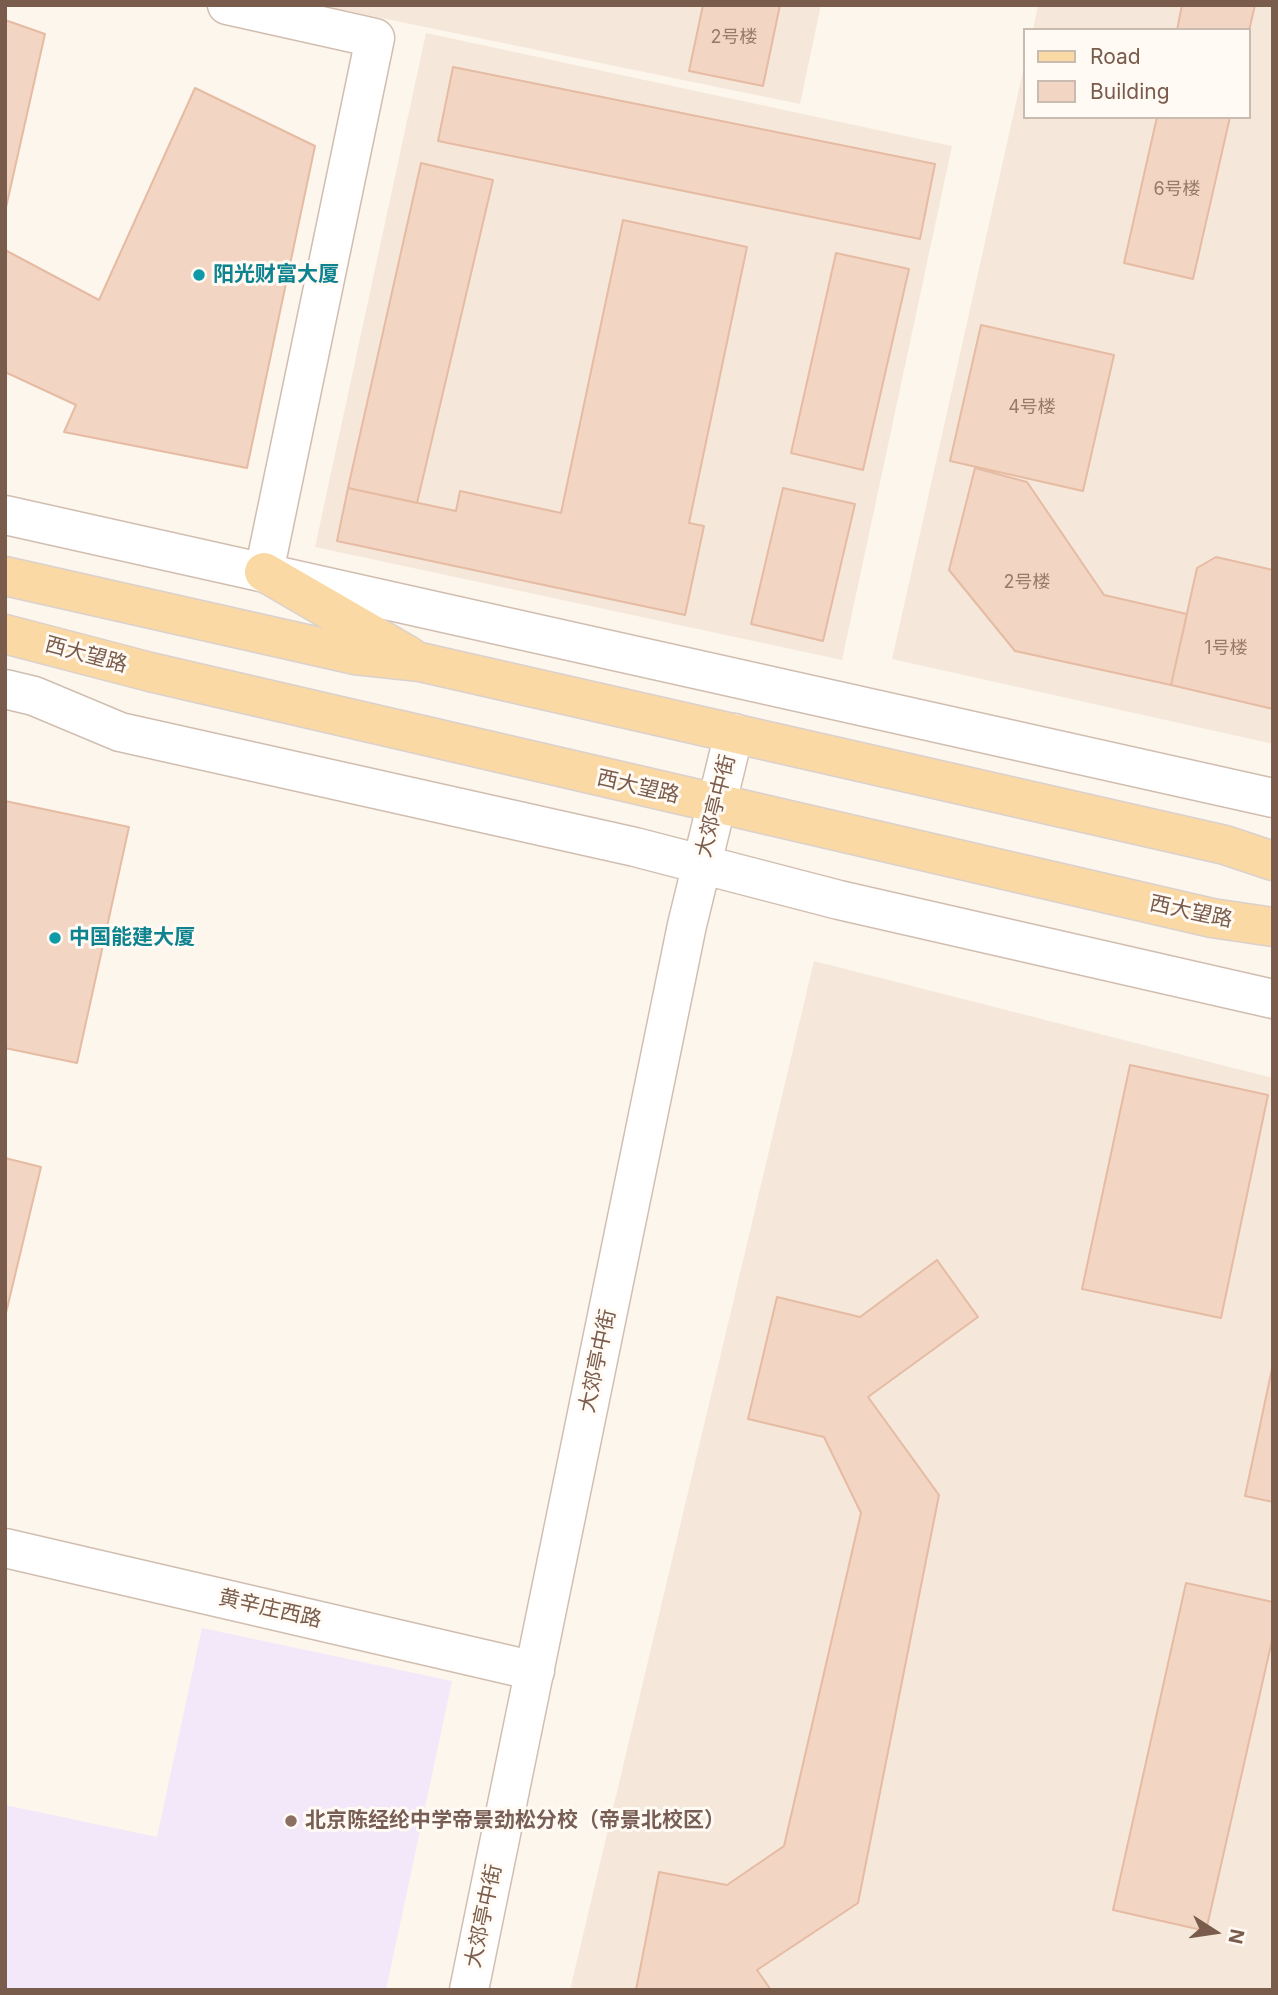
<!DOCTYPE html>
<meta charset="utf-8">
<style>
body{margin:0}
#map{position:relative;width:1278px;height:1995px;overflow:hidden;background:#fdf6ec;font-family:Inter,sans-serif}
canvas{display:block}
.frame{position:absolute;inset:0;border:7px solid #7a5c4d;pointer-events:none}
.legend{position:absolute;left:1023px;top:28px;width:228px;height:91px;box-sizing:border-box;background:#fffaf3;border:2px solid #cabbb1;margin:0;padding:9px 12px;list-style:none;font-size:21px;color:#7a5c4d}
.legend li{display:flex;align-items:center;gap:14px;height:35px}
.legend b{width:35px;border:2px solid #cabbb1}
.north{position:absolute;left:1180px;top:1897px;width:70px;height:70px;-webkit-text-stroke:5px #fffaf3;paint-order:stroke;rotate:102deg;font-size:19px;font-weight:700;line-height:28px;text-align:center;color:#7a5c4d}
.north::after{content:'';display:block;margin:auto;width:24px;height:32px;background:#7a5c4d;clip-path:polygon(50% 0,100% 100%,50% 72%,0 100%)}
</style>
<div id="map">
<canvas width="1278" height="1995"></canvas>
<div class="frame"></div>
<ul class="legend">
<li><b style="height:9px;background:#fbd9a5"></b>Road</li>
<li><b style="height:19px;background:#f3d5c3"></b>Building</li>
</ul>
<div class="north">N</div>
</div>
<script>
const g = document.querySelector('canvas').getContext('2d');
g.lineJoin = 'round';
function paint(path, color) { g.fillStyle = color; g.fill(path, 'evenodd'); }
function stroke(path, color, width, dash) { g.strokeStyle = color; g.lineWidth = width; g.lineCap = dash ? 'butt' : 'round'; g.setLineDash(dash || []); g.stroke(path); }
function label(font, color, halo, rows, align = 'center') {
  g.font = font + ' Inter,"Noto Sans SC",sans-serif'; g.lineWidth = 6; g.setLineDash([]); g.textBaseline = 'middle'; g.strokeStyle = halo; g.fillStyle = color; for (const [text, x, y, turn = 0] of rows) {
    g.save(); g.translate(x, y); g.rotate((+turn || 0) * Math.PI / 180); g.textAlign = isNaN(turn) ? turn : align; if (halo) g.strokeText(text, 0, 0); g.fillText(text, 0, 0); g.restore();
  }
}
paint(new Path2D(`
 M318,5H821L800,104Z
 M1038,5H1273V744L892,659L1024,67V117H1248V30H1033Z
 M426,33L952,146L842,660L315,547Z
 M814,961L1273,1078V1990H570Z`), '#f5e8da');
paint(new Path2D(`
 M202,1628L452,1681L386,1990H5V1805L157,1837Z`), '#f3e8fa');
const building = new Path2D(`
 M703,5H780L763,86L689,71Z
 M1182,5H1255L1248,35V30H1177Z
 M5,20L45,34L5,212Z
 M453,67L935,164L920,239L438,141Z
 M195,88L315,146L247,468L64,432L76,405L5,372V250L99,300Z
 M1157,117H1230L1193,279L1124,263Z
 M421,163L493,180L417,503L348,488Z
 M623,220L747,247L689,523L704,526L685,615L337,541L348,488L456,511L460,491L561,513Z
 M836,253L909,269L863,470L791,453Z
 M981,325L1114,355L1083,491L950,461Z
 M975,468L1027,482L1104,595L1187,614L1171,685L1015,651L949,570Z
 M783,488L855,504L823,641L751,624Z
 M1216,557L1273,570V709L1171,685L1197,568Z
 M5,801L129,827L77,1063L5,1048Z
 M1130,1065L1268,1095L1221,1318L1082,1289Z
 M5,1158L41,1167L5,1317Z
 M937,1260L978,1317L868,1397L939,1495L858,1903L757,1970L771,1990H636L659,1872L727,1885L784,1846L861,1513L824,1437L748,1419L777,1297L860,1317Z
 M1273,1364V1502L1245,1496Z
 M1186,1583L1273,1602V1636L1206,1931L1113,1910Z`);
paint(building, '#f3d5c3');
stroke(building, '#e6bba3', 2);
const minor = new Path2D(`
 M227,5L375,38L264,572
 M5,515C428,608 851,701 1273,798
 M5,689L34,696L120,732L635,847L839,900L1273,999
 M5,1548L535,1671
 M469,1990L687,925L734,733`);
const primary = new Path2D(`
 M264,572L409,656
 M5,576L355,655L420,662L1225,845L1273,861
 M5,634L150,672L1212,918L1273,927`);
stroke(minor, '#d1beb0', 41);
stroke(primary, '#dad1cd', 41);
stroke(minor, '#fff', 38);
stroke(primary, '#fbd9a5', 38);
for (const [x, y, r, color] of [
 [199,275,7,"#0f9aa8"],
 [55,938,7,"#0f9aa8"],
 [291,1821,7,"#8d6e63"]
]) { const dot = new Path2D(); dot.arc(x, y, r, 0, 2 * Math.PI); g.fillStyle = color; g.fill(dot); stroke(dot, '#fffaf3', 2.5); }
label('18px', '#987a6a', null, [
 ["2号楼",734,38],
 ["6号楼",1177,190],
 ["4号楼",1032,408],
 ["2号楼",1027,583],
 ["1号楼",1226,649]
]);
label('bold 21px', '#0d838f', '#fffaf3', [
 ["阳光财富大厦",213,275],
 ["中国能建大厦",69,938]
], 'left');
label('21px', '#7a5c4d', '#fffaf3', [
 ["西大望路",86,655,15],
 ["西大望路",638,787,13],
 ["大郊亭中街",716,806,-76],
 ["西大望路",1191,912,12],
 ["大郊亭中街",598,1361,-78],
 ["黄辛庄西路",270,1609,13],
 ["大郊亭中街",484,1916,-78]
]);
label('bold 21px', '#785e54', '#fffaf3', [
 ["北京陈经纶中学帝景劲松分校（帝景北校区）",305,1821]
], 'left');
</script>
